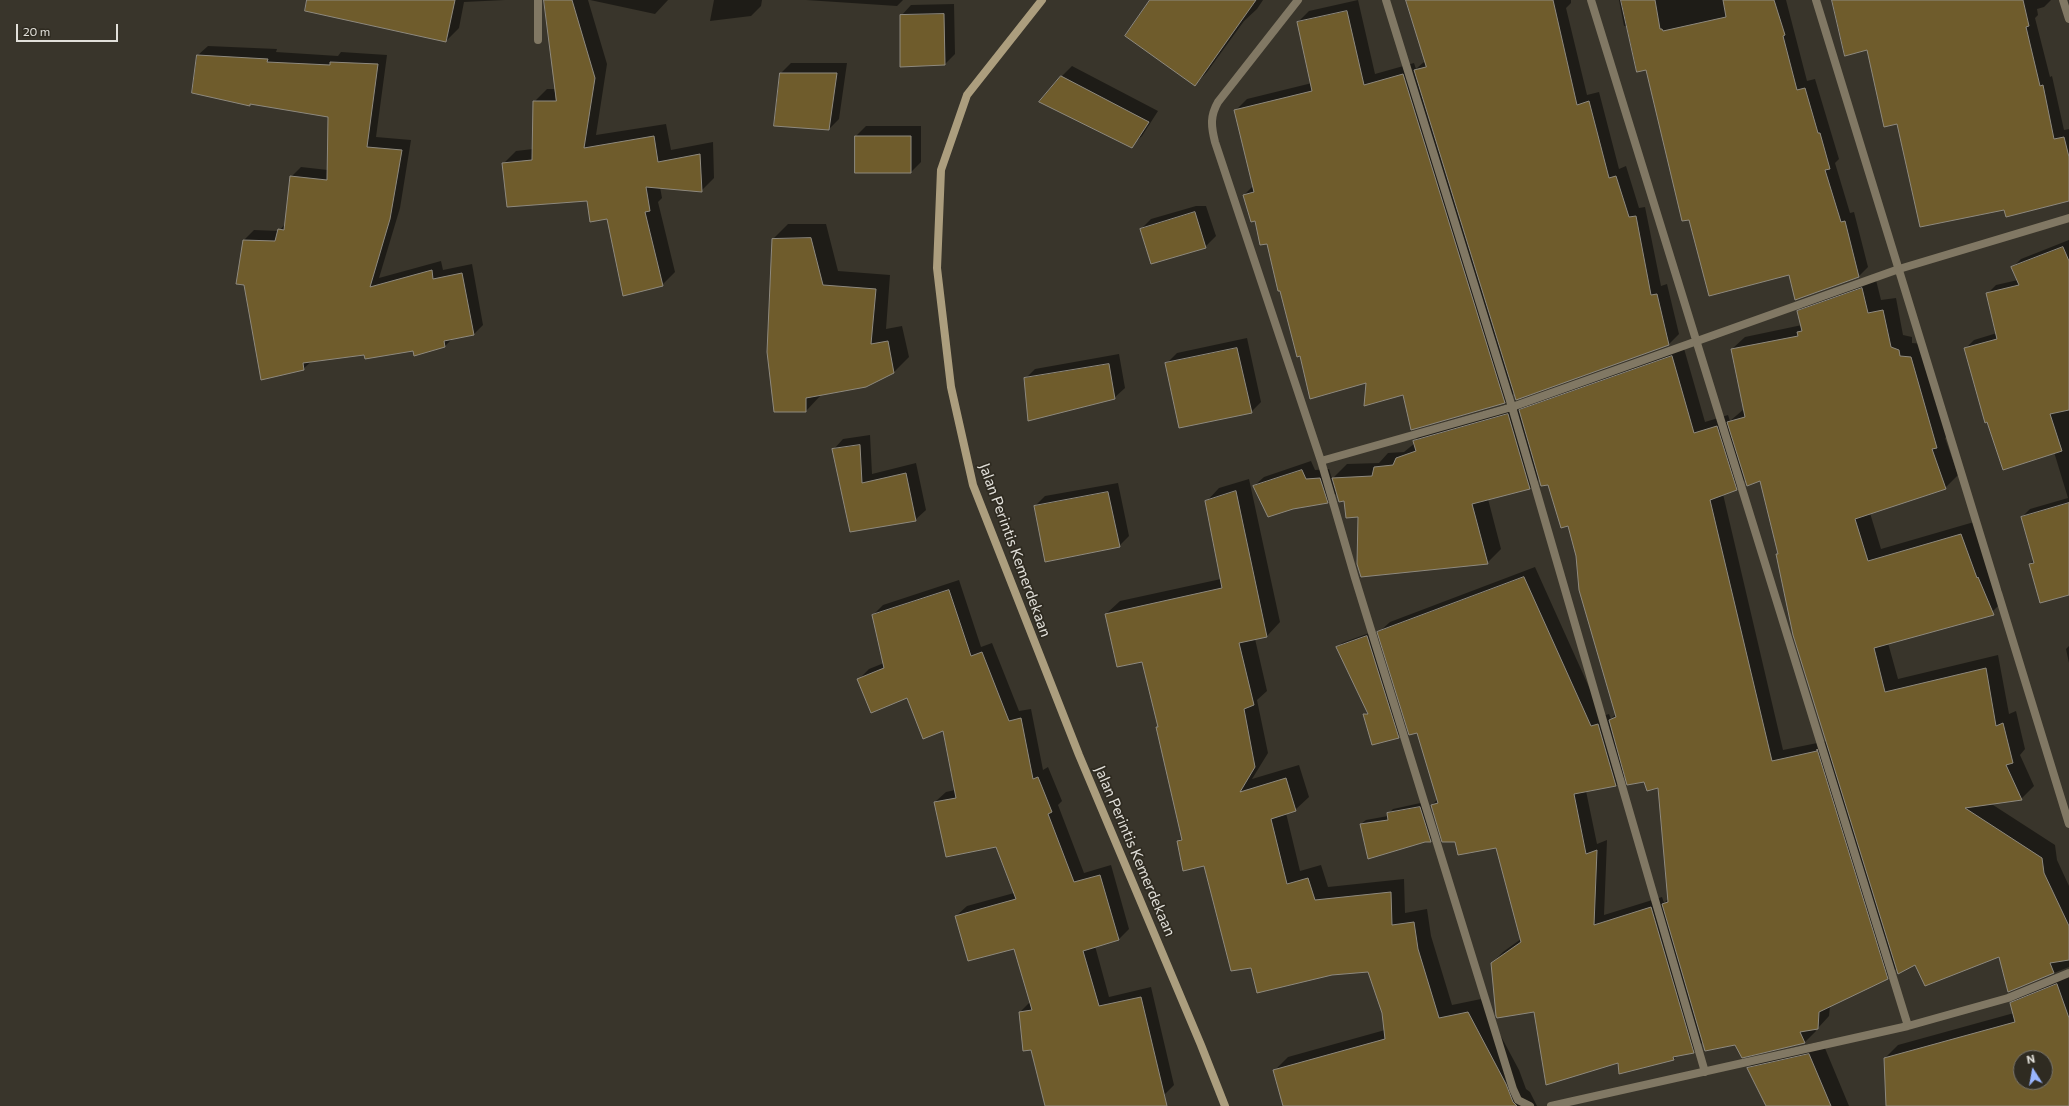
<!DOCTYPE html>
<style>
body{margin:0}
#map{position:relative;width:2069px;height:1106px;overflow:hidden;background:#39352b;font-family:Commissioner,sans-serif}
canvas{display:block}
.north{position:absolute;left:2013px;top:1050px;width:40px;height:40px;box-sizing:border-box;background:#2f2b21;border:1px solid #77736b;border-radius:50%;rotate:349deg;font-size:11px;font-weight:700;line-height:16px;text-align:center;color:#e2e0da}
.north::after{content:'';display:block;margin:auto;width:14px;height:18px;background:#99b5fd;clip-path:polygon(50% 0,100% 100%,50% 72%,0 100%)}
.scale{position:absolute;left:16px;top:24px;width:102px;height:18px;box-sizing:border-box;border:2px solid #e2e0da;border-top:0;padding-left:5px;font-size:12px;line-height:14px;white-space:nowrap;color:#e2e0da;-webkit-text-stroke:3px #2f2b21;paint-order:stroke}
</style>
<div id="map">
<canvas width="2069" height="1106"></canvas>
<div class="north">N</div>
<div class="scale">20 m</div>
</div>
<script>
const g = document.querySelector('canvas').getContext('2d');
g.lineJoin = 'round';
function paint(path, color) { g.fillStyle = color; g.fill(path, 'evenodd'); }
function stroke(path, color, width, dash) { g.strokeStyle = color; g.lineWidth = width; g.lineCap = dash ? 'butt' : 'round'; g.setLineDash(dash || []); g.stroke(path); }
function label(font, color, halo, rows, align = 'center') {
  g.font = font + ' Commissioner,sans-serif'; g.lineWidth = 3.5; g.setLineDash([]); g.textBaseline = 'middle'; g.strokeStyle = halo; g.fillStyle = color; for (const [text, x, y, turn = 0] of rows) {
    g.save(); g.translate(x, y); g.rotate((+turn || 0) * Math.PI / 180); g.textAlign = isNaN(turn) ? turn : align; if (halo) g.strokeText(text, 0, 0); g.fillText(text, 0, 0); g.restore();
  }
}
paint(new Path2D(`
 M391,0H505L464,2L459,28L446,41L387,29Z
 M545,0H588L607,64L596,135L666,124L671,150L713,142L714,178L701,191L660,187L662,198L658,202L675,272L662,285L608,218L587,200L503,164L516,151L533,149L534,102L547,89H556Z
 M590,0H668L655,14Z
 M714,0H762L761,6L751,16L710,21Z
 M806,0H903L897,6Z
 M1151,0H1263L1257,9L1244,21L1207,72L1195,85Z
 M1358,0L1375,74L1414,63L1416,69L1425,61L1407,0H1571V3L1566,8L1587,95L1599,92L1619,169L1626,166L1639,208L1645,207L1661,286L1667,284L1679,334L1669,344L1516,399L1514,393L1505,402L1403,393L1368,381L1301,355L1268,242L1244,195L1253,186L1235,111L1247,99L1312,83L1298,22L1309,11Z
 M1619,0H1786L1807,81L1815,79L1839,159L1835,163L1850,213L1854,212L1868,267L1859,276L1789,274L1690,219L1646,69L1628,26H1624Z
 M1844,0H2051L2044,7L2037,9L2038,15L2035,18L2050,77L2052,76L2064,130L2069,129V200L2005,209L1897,123L1868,49Z
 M954,4L955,54L945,64L901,16L911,5Z
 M208,46L277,49L276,52L338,56L341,52L387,55L376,137L411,140L400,208L379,278L441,261L443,270L472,264L483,325L474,334L452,339L445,346L312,361L303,369L244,240L254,230L279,231L286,223L291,177L301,167L328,170L330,116L198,55Z
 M791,63H847L839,119L829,129L781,73Z
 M1072,66L1158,111L1142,136L1131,146L1061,77Z
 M866,126H921V162L911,172L856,136Z
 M1196,206H1206L1216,236L1205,247L1141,229L1151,219Z
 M788,224H826L838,271L890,275L886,329L902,326L909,357L893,373L821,395L806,411L773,239Z
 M2069,240V594L2030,564L2034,560L2022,517L2030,509L2068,498L2054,452L1966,348L1974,340L1997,333L1987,294L1996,285L2018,280L2013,267L2021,259Z
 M1875,276L1881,300L1896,298L1903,335L1912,337V343L1924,344L1950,434L1945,438L1958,475L1945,488L1870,513L1881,549L1974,522L2002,591V602L1989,615L1888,643L1898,679L1998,655L2009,714L2016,711L2025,749L2020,755L2034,786L2021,799L1990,803L2055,845L2057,860L2069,886V967L2009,991L2000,956L1916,964L1897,968L1887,978L1830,1006L1829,1016L1818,1028H1814L1816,1031L1804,1043L1703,1042L1693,1052L1678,1055L1674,1059L1620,1073L1619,1062L1535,1011L1492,963L1503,952L1521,939L1497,847L1456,841L1432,805L1438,799L1418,732L1379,632L1390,622L1535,567L1602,716L1609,714L1611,719L1616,714L1577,556L1569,524L1549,483L1540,478L1530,488L1488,499L1501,549L1487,563L1359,516L1337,493L1327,503L1254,486L1264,477L1311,461L1315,470L1329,469L1332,479L1347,464L1379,463L1388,453L1404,452L1415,443L1414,441L1428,427L1522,400L1683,345L1705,422L1728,415L1730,421L1744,409L1732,349L1745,337L1802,325L1798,311L1811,298ZM1746,479H1760L1778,553L1777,554L1827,741L1783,750L1723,494L1736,489ZM1626,776L1645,781L1659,787L1669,898L1664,903L1662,897L1604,915L1607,840L1597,844L1586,791L1616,786Z
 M1247,338L1261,402L1251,412L1167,363L1177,353Z
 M1119,354L1125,388L1114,398L1025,379L1035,369Z
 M870,435L872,474L916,463L926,510L915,520L851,531L833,450L843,439Z
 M1249,479L1280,622L1267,636L1255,639L1267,691L1257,700L1268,753L1252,779L1299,765L1309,797L1295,810L1286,813L1300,871L1321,865L1328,887L1404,879L1405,913L1427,909L1431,936L1452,1005L1481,999L1519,1070L1526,1089L1530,1092L1537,1106H1284L1274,1071L1288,1057L1385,1030L1383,1013L1369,971L1252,967L1205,865L1178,842L1182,837L1157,727L1159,726L1143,660L1106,614L1120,601L1221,579L1206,502L1219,488Z
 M1118,483L1129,536L1119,546L1035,506L1045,496Z
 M959,580L981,647L992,643L1019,711L1031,709L1043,770L1048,767L1062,801L1058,805L1084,873L1111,865L1129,929L1119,939L1095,946L1109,997L1151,987L1174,1085L1164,1095L1119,1106H1046L1032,1049L1020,1012L1031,1001L1015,947L956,916L967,906L1014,893L996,846L935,802L946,792L955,790L944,729L907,696L859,679L869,669L884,663L873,615L883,605Z
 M1372,632L1403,732L1398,737L1364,715L1368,711L1337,648L1342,643Z
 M2069,646V663L2066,649Z
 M1425,802L1435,836L1430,841L1361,824L1366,820L1388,816V814L1393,809Z
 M2069,972V1106H1887L1885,1058L1898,1045L2014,1013L2012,1003L2025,990ZM2021,1058H2045V1082H2021Z
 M1822,1041L1849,1106H1767L1748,1068L1761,1055Z`), '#0007');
const building = new Path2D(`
 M307,0H455L446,42L305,11Z
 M544,0H572L595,78L584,148L654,136L658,162L700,154L702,192L646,187L650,211L645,212L663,286L623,296L607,219L590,222L587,201L507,207L502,163L532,160L533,101H556Z
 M1150,0H1256L1195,86L1125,36Z
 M1406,0H1553L1577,105L1589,101L1609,178L1616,176L1629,217L1636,216L1651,295L1657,294L1669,345L1516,400L1414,70L1426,67Z
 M1621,0H1655L1660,29H1662L1663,31L1726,17L1723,0H1774L1785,35L1783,36L1797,90L1805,88L1818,133H1820L1830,169L1825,170L1841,222L1845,221L1859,277L1795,300L1789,275L1709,296L1689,220L1682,221L1646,70L1637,72Z
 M1832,0H2023L2029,26L2026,27L2040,86L2043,85L2054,139L2064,137L2069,157V201L2006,217L2004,210L1920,227L1897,124L1884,127L1867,50L1845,56Z
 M1347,11L1364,85L1403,74L1505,403L1411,430L1403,395L1364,406L1366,383L1310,399L1300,356L1297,357L1280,291H1278L1267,244L1260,245L1255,221L1251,222L1243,195L1254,192L1234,110L1312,91L1297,22Z
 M944,14L945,65L900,67V15Z
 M197,55L268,59L267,62L330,65V62L378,64L367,147L402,150L390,219L370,287L432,270L433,279L462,273L474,335L444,341L445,347L414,356L413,351L365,359L364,355L303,363L304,370L261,380L244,285L236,284L243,240L275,241L278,229L284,230L290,176L327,180L328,117L250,104V106L192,93Z
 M780,73H837L829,130L774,126Z
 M1061,76L1149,122L1132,148L1039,102Z
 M855,136H911V173H855Z
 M1195,212L1206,248L1151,264L1140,229Z
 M811,238L823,285L876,289L871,344L888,341L894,373L866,387L806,398V412H774L767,352L772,239Z
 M2063,247L2069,261V410L2050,414L2062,451L2003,470L1987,422L1985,423L1964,348L1997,339L1986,293L2019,285L2011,267Z
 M1862,288L1868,313L1883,310L1891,347L1899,350L1900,356L1911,357L1937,448L1932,449L1946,489L1855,519L1868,561L1961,534L1977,578L1978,577L1994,615L1874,648L1885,692L1986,668L1996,726L2003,723L2013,763L2006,765L2022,800L1965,808L2042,858L2044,873L2069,926V960L2050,963L2054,973L2008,992L1999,957L1925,986L1915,965L1898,974L1793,635L1776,554H1778L1760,481L1747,486L1727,422L1745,417L1731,349L1798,336L1797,332L1802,331L1797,311Z
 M1237,348L1252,413L1179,428L1165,363Z
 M1672,356L1694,433L1717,426L1737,490L1710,500L1772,761L1817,751V749L1888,979L1819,1012L1818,1029L1800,1032L1805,1043L1742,1058L1735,1045L1705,1051L1662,904L1668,902L1658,788L1647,791L1644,782L1627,785L1609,720L1616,717L1579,590L1576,556L1568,526L1561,528L1548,485L1541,486L1519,410Z
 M1109,364L1115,399L1028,421L1024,378Z
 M1508,414L1530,489L1472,504L1488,564L1361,577L1357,564L1358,517L1346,518L1344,501L1339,502L1332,478L1372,476L1374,467L1393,465L1396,458L1416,451L1413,441Z
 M860,445L862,483L906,473L916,521L850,532L832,449Z
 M1302,470L1306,479L1320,478L1328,503L1293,509L1268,517L1253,486Z
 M1236,491L1267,637L1239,643L1254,705L1244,709L1255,767L1240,792L1286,778L1296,811L1271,819L1287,884L1308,878L1315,900L1391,892L1392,925L1414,922L1418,949L1439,1018L1468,1012L1506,1084L1513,1102L1517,1106H1283L1273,1070L1385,1039L1382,1013L1368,972L1332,975L1257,993L1251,968L1231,971L1204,866L1183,871L1177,841L1182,840L1156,727H1158L1142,662L1117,667L1105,614L1222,588L1205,501Z
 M1108,492L1120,547L1045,562L1034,506Z
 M2069,503V595L2040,603L2029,564L2034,563L2021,517Z
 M1524,577L1591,726L1598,724L1616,786L1574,794L1586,854L1597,850L1594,925L1651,907L1694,1053L1673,1057L1674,1060L1619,1074L1618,1063L1546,1085L1534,1012L1497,1018L1496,1016L1491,963L1521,942L1496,848L1458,855L1455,842H1442L1431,805L1438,803L1417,733L1409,735L1377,632Z
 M949,590L971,656L982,652L1009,721L1021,718L1033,779L1038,777L1052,812L1048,814L1074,882L1100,875L1119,940L1083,951L1099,1006L1141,997L1167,1106H1045L1031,1050L1023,1051L1019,1012L1032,1010L1014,949L968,961L955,916L1016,899L996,847L946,857L934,802L956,798L943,731L923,739L907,698L871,713L857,679L884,668L872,615Z
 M1367,636L1399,738L1372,745L1363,714H1368L1336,647Z
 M1420,807L1431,842H1425L1368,859L1360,824L1388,820L1387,813Z
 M2057,984L2069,1018V1106H1886L1884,1058L2015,1022L2010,1003ZM2021,1058H2045V1082H2021Z
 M1809,1054L1831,1106H1766L1747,1068Z`);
paint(building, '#6f5c2c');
stroke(building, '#8e897e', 1);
stroke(new Path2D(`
 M1298,0L1218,102C1210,116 1211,126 1215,142L1321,461L1355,578L1513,1089L1518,1100L1530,1106
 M1386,0L1512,407L1705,1072
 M1591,0L1908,1026
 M1816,0L2069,824
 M2063,0L2069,19
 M538,40V0
 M1321,461L1512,407L1899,269L2069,218
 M1551,1106L1908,1026L2008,998L2069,973`), '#817864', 8);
stroke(new Path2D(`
 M1042,0L967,95L941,170L937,268L951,387L973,485L1079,755L1201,1045L1225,1106`), '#ac9e7e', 8);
label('15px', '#e2e0da', '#2f2b21', [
 ["Jalan Perintis Kemerdekaan",1015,550,70],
 ["Jalan Perintis Kemerdekaan",1135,851,67]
]);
</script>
